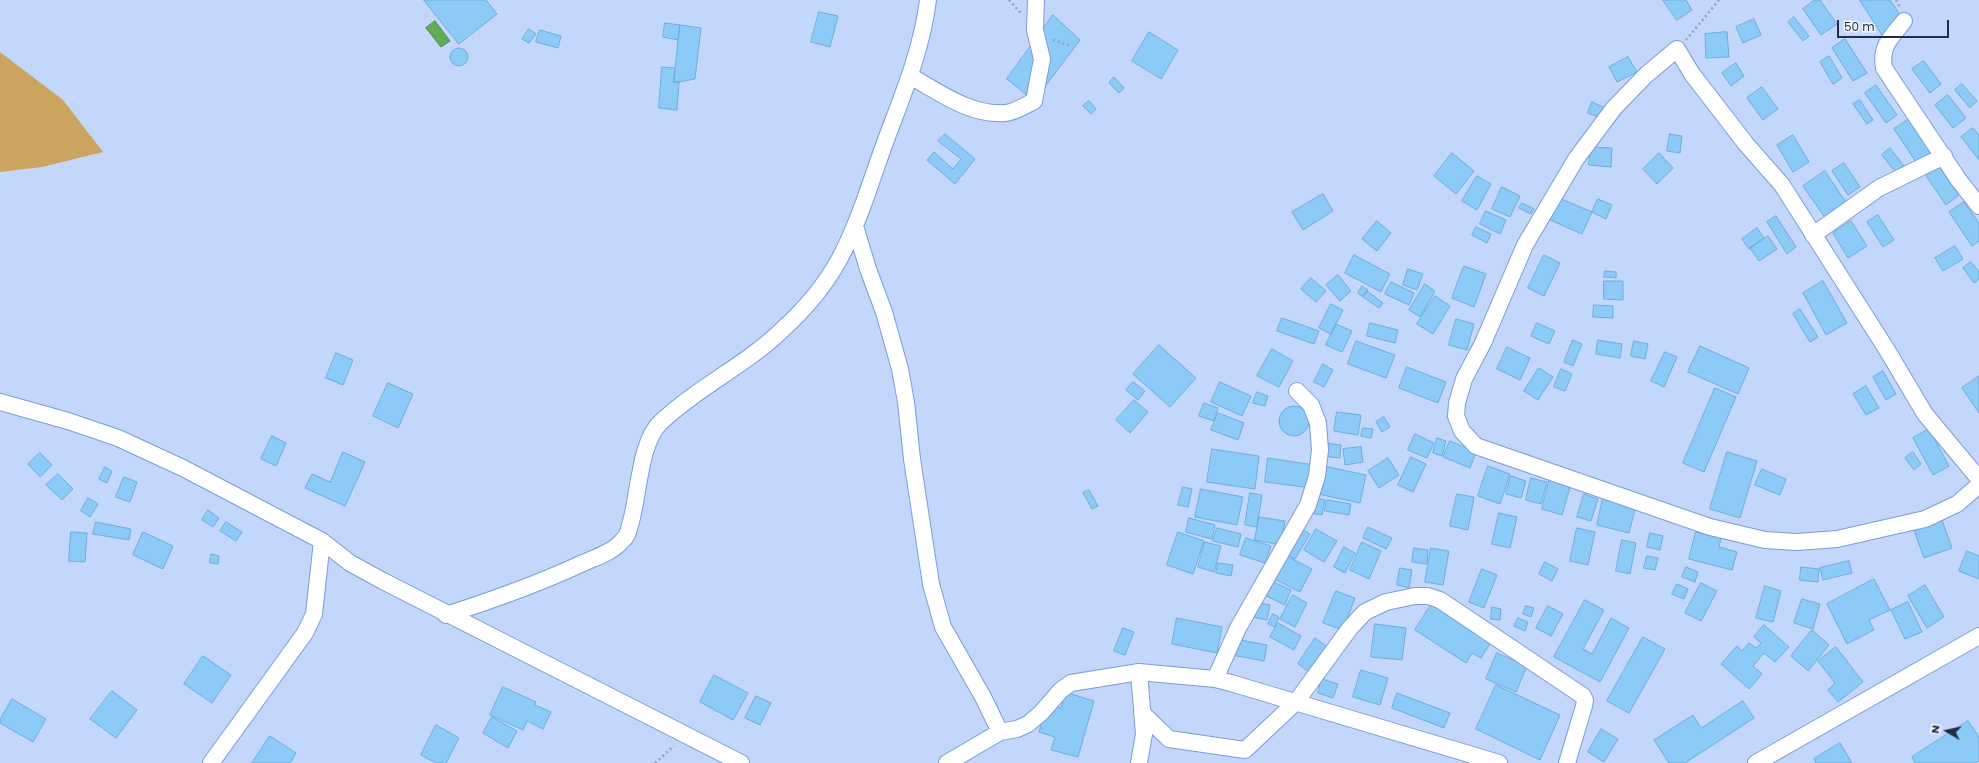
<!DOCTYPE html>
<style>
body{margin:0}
#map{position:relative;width:1979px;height:763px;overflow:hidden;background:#c2d7fb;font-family:Poppins,sans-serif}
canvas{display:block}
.north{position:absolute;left:1927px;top:711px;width:40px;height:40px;-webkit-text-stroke:3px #f4f7fd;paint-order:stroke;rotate:279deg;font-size:11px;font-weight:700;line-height:16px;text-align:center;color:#212e45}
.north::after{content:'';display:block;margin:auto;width:14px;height:18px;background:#212e45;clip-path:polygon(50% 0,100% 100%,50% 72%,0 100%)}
.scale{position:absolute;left:1837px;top:20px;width:112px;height:18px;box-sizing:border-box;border:2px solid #212e45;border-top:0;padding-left:5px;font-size:12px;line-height:14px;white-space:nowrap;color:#212e45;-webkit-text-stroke:3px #f4f7fd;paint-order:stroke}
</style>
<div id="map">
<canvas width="1979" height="763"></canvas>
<div class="north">N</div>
<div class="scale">50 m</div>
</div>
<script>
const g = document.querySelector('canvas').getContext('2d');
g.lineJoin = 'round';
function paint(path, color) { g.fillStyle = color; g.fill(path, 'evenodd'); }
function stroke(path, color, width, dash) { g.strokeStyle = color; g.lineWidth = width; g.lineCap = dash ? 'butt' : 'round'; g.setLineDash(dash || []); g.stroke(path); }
paint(new Path2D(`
 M0,52L63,100L103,152L42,167L0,172Z`), '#cba55f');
const water = new Path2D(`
 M435,21L450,41L441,47L426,28Z`);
paint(water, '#60ad55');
stroke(water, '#4d8750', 1);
const building = new Path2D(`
 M424,0H486L497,14L459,44Z
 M1663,0H1686L1692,10L1677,20Z
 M1815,0H1820L1837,24L1821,35L1803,9Z
 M1860,0H1890L1905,22L1883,36Z
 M819,12L838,16L830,47L811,42Z
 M1053,15L1080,40L1034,101L1007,79Z
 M1794,17L1809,36L1803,41L1788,22Z
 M1754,19L1761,35L1743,43L1736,27Z
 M665,23L680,25L678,40L663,37Z
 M680,25L701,28L695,79L679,82H674Z
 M529,29L536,34L529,43L522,39Z
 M540,30L561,36L558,48L536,42Z
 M1149,32L1178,50L1161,79L1132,61Z
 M1727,32L1729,57L1706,58L1705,34Z
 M1845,39L1867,73L1853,81L1832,48Z
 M450 57a9 9 0 1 1 18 0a9 9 0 1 1-18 0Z
 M1829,56L1842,78L1833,84L1820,62Z
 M1628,57L1637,72L1617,82L1609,67Z
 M1924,61L1941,84L1930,93L1912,69Z
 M1736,63L1744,76L1731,86L1722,73Z
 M662,67L675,68L674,82H679L677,110L659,108Z
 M1114,77L1124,88L1119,93L1109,83Z
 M1962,84L1977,101L1970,108L1955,90Z
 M1876,85L1897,115L1886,123L1865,93Z
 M1762,87L1778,109L1763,120L1747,98Z
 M1948,95L1966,118L1953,128L1935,105Z
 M1860,100L1873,120L1867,124L1853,104Z
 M1089,101L1096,109L1091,114L1083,106Z
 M1592,102L1607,109L1603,119L1588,113Z
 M1909,119L1931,153L1916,162L1894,129Z
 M1973,128L1979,135V160L1961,137Z
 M945,134L975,159L955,184L927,160L934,152L953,169L961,159L938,141Z
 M1670,134L1682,136L1680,153L1667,151Z
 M1793,135L1809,162L1793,172L1777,145Z
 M1591,147L1612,148L1611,167L1589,165Z
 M1890,148L1904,166L1896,173L1882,155Z
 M1452,153L1474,171L1456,194L1434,176Z
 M1659,153L1673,168L1657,184L1643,169Z
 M1844,163L1860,187L1848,195L1832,171Z
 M1939,167L1959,195L1946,205L1926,176Z
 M1825,171L1847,204L1826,219L1803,186Z
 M1477,176L1491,184L1477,210L1462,201Z
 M1502,187L1520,196L1510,217L1492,209Z
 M1323,194L1333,211L1303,230L1292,212Z
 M1557,197L1592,212L1582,234L1548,219Z
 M1598,199L1612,205L1606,219L1592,212Z
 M1964,202L1979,223V241L1972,246L1949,212Z
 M1522,203L1534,209L1531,214L1519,208Z
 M1486,211L1506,220L1500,234L1480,224Z
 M1878,215L1894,240L1883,247L1867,222Z
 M1776,216L1796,247L1787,254L1767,222Z
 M1377,221L1391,233L1377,251L1362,239Z
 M1851,221L1867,246L1848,258L1833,233Z
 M1476,227L1491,234L1487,243L1472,235Z
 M1757,228L1764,238L1749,249L1742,239Z
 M1768,236L1777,249L1759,261L1750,248Z
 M1955,246L1963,259L1943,271L1935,258Z
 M1354,255L1390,274L1381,292L1345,273Z
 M1544,255L1560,263L1544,296L1528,288Z
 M1971,262L1979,272V279L1974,283L1963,268Z
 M1464,266L1486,274L1474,307L1452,298Z
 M1408,269L1423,274L1417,290L1403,285Z
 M1605,271L1616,272V278L1604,277Z
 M1338,275L1351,291L1340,301L1326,285Z
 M1311,278L1326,291L1316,302L1301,289Z
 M1604,281H1623V300L1604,299Z
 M1823,281L1847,323L1826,335L1803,293Z
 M1391,282L1414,293L1409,305L1385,294Z
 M1425,284L1435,291L1420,317L1409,310Z
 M1362,286L1368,290L1363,297L1358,293Z
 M1367,291L1383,303L1379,308L1363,297Z
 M1435,296L1450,306L1433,334L1417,324Z
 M1331,304L1343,310L1331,334L1319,328Z
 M1594,305L1613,306V318L1593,317Z
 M1800,309L1818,337L1810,342L1793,314Z
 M1282,318L1319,331L1314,344L1277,331Z
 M1456,319L1474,324L1467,350L1449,345Z
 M1370,323L1398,330L1395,343L1367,336Z
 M1537,323L1555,331L1549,344L1531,336Z
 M1336,324L1352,331L1342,352L1326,345Z
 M1573,340L1582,344L1573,366L1564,362Z
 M1598,340L1622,344L1620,358L1596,354Z
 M1356,341L1395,355L1386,378L1348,364Z
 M1634,341L1648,344L1645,359L1631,356Z
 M1159,345L1196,378L1170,407L1133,374Z
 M1700,346L1749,368L1738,394L1688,372Z
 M1507,347L1530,358L1520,380L1497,369Z
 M1272,349L1293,361L1279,387L1257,376Z
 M1665,352L1677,357L1664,387L1651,381Z
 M336,353L353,360L343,385L326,378Z
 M1323,364L1333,370L1324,387L1314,382Z
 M1407,367L1446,382L1438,403L1399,388Z
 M1539,368L1553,377L1538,400L1524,391Z
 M1561,369L1572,374L1565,391L1554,387Z
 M1883,371L1896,394L1886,400L1873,377Z
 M1979,376V413L1962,388Z
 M1133,382L1145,391L1138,400L1126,390Z
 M1220,382L1251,396L1242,416L1211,402Z
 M388,383L413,394L398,428L373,416Z
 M1866,386L1879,408L1866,415L1853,394Z
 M1715,388L1736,397L1704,472L1683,463Z
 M1257,392L1268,396L1265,406L1253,403Z
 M1134,400L1148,412L1130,433L1116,420Z
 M1204,403L1218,408L1214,421L1199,416Z
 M1279 421a15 15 0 1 1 30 0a15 15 0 1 1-30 0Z
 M1337,412L1361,415L1358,435L1334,431Z
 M1218,413L1244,423L1238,440L1211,430Z
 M1384,417L1390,427L1382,432L1376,422Z
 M1363,428L1373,429L1371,438L1361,436Z
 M1929,429L1949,466L1933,475L1913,438Z
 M1415,434L1434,443L1427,458L1408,450Z
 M272,436L286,443L276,466L261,459Z
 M1437,438L1446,441L1442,456L1433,453Z
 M1450,441L1476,452L1470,468L1443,457Z
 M1323,443L1341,445L1340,458L1322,456Z
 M1361,447L1363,462L1345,465L1343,449Z
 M1212,449L1259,456L1255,489L1207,482Z
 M343,452L365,462L345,506L305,488L312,474L330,482Z
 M1727,452L1757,461L1740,518L1710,509Z
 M1913,452L1921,464L1914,470L1905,458Z
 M40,453L52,465L40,477L28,464Z
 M1411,457L1426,464L1413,492L1398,485Z
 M1268,458L1314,465L1311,488L1265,482Z
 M1388,458L1399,475L1379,488L1368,471Z
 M1324,466L1366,475L1360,503L1318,494Z
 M1488,466L1510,474L1500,504L1478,496Z
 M105,467L112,471L107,483L99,479Z
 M1762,469L1786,479L1780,495L1755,485Z
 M58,474L73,489L62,500L46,485Z
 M1511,476L1526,481L1521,498L1506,494Z
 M124,477L137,482L130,502L116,497Z
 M1531,478L1547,482L1541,504L1526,500Z
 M1550,478L1571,484L1562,515L1542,509Z
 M1183,487L1192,489L1188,507L1178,505Z
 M1201,489L1243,497L1237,525L1195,517Z
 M1089,490L1098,506L1092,509L1083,493Z
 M1250,493L1262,495L1257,527L1245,525Z
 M1457,494L1474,497L1468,530L1450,526Z
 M1584,494L1598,499L1591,521L1577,517Z
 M1312,497L1325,500L1322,515L1310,513Z
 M88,498L98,504L90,517L81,511Z
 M1603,498L1636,506L1629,533L1597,525Z
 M1327,500L1351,504L1349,515L1325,511Z
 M208,510L219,518L213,527L202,520Z
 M1499,513L1517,517L1510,548L1492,544Z
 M1259,517L1285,521L1281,545L1255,540Z
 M1189,518L1215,525L1212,539L1186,532Z
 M1942,520L1952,548L1924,558L1914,530Z
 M96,522L131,529L129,540L93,534Z
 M226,522L242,532L236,541L220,531Z
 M1299,527L1310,534L1295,559L1284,553Z
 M1368,527L1392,538L1386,549L1363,538Z
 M1217,528L1241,534L1238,547L1213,541Z
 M1577,528L1595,532L1588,565L1570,561Z
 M1316,529L1337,541L1324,562L1304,550Z
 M71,532L87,533L85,562L69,561Z
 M143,532L173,546L163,569L133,555Z
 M1178,532L1204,541L1193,574L1167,565Z
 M1696,532L1721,538L1719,547L1737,552L1732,570L1689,559Z
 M1650,533L1663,536L1660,550L1647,547Z
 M1246,538L1271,546L1265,563L1240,555Z
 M1622,540L1636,543L1630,574L1616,571Z
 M1205,542L1221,546L1214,572L1198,567Z
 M1362,542L1381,551L1369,579L1350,570Z
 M1344,547L1355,553L1345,573L1334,567Z
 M1414,548L1428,550L1427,564L1412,562Z
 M1431,548L1449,551L1443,585L1425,582Z
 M1967,551L1979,556V579L1959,571Z
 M1281,553L1312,569L1300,592L1270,577Z
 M211,554L219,556L218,564L210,563Z
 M1647,556L1658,558L1655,570L1644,568Z
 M1849,561L1852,573L1823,580L1820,568Z
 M1545,562L1558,569L1552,581L1539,574Z
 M1218,563L1233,565L1231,576L1216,573Z
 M1686,567L1698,572L1695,582L1682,577Z
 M1801,567L1819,569L1818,582L1800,580Z
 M1400,568L1412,570L1409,588L1397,585Z
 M1482,569L1497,575L1484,608L1469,602Z
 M1267,579L1291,590L1285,605L1260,593Z
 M1874,579L1890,610L1869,620L1874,630L1847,644L1827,604Z
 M1701,583L1717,591L1701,621L1685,613Z
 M1677,584L1688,589L1684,599L1672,594Z
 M1925,585L1944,617L1927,628L1908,596Z
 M1765,586L1781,591L1773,622L1756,618Z
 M1336,591L1355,598L1343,630L1323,623Z
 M1293,595L1307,603L1295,627L1280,619Z
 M1802,599L1820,604L1813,629L1794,623Z
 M1434,600L1493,639L1481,658L1472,653L1466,663L1415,630Z
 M1585,600L1604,610L1583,649L1592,654L1611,618L1629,628L1600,682L1554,657Z
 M1252,602L1270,605L1267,620L1249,616Z
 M1908,602L1922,632L1905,639L1891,610Z
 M1526,606L1534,608L1531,617L1523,614Z
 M1548,606L1563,614L1551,636L1536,628Z
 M1492,607L1501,609L1500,620L1491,619Z
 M1273,614L1279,617L1275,627L1268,624Z
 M1177,618L1222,627L1217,653L1172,644Z
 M1518,618L1528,622L1525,631L1514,626Z
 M1278,623L1301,636L1294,650L1270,637Z
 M1375,624L1406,628L1402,660L1371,657Z
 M1764,625L1789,647L1775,662L1764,653L1753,666L1762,674L1749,689L1721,664L1737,646L1742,651L1749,643L1756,648L1761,643L1754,637Z
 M1123,628L1134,632L1125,655L1114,651Z
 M1812,630L1829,645L1808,671L1791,656Z
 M1643,637L1665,649L1629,713L1607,701Z
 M1315,638L1329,648L1312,674L1298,664Z
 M1235,639L1267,645L1264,661L1232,655Z
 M1836,647L1863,682L1838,702L1828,690L1835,683L1818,661Z
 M1497,653L1527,666L1516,692L1486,679Z
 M203,656L231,675L212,703L184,684Z
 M1361,670L1388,678L1380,705L1353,697Z
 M714,675L748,693L733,720L700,702Z
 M1322,679L1338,684L1333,698L1318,693Z
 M1496,685L1560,715L1540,760L1476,729Z
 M503,687L536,702L535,705L551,712L543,729L527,721L523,730L490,715Z
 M112,691L137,710L116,738L90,719Z
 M1065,692L1094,701L1078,757L1051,750L1055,737L1039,732L1047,704L1061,708Z
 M1397,693L1450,713L1444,728L1392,708Z
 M756,696L771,703L760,725L745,718Z
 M12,699L46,719L33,742L0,723V720Z
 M1743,701L1754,718L1685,763H1669L1654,740L1693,715L1701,728Z
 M492,717L517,731L508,748L483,733Z
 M1968,721L1979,737V761L1976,763H1915L1912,757Z
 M436,725L459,738L446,763H436L421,755Z
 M1601,729L1618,739L1604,762L1588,752Z
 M270,736L296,753L290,763H252Z
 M1840,743L1852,763H1816L1814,759Z`);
paint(building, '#8ccaf8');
stroke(building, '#6facd9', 1);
const minor = new Path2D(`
 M1904,21C1891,38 1880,46 1884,68L1958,179L1979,206
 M910,76C939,92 971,116 1005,113C1014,113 1026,105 1034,101L1042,59L1035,30L1036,0
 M855,226L868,269L884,312L900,369L906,402L912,459L931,584L943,627L983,697L1000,732
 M1813,235L1879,188L1944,156
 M0,402L68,421L118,438L183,468L322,541L350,563L383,581L741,763
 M1979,479L1925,414L1887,350L1782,185L1746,144L1692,74L1677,49L1646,75L1614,108L1576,159L1525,245L1483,343L1464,379L1457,403L1456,416L1462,431L1476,446L1710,527L1765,540L1797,542L1837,539L1925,519L1957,504L1979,485
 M446,615C493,600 538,584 583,563C597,557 613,552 623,540C627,537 629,530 630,525C639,497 639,442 661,422C698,387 746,365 782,330C804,310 826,284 840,258C860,220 872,177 887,137C904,92 922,48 928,0
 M1215,679L1238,628L1308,505L1317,476L1320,450L1318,423L1311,405L1297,391
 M1142,713L1169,739L1245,750L1296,702L1350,628L1365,612L1386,602L1415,596H1428L1440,600L1583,696L1585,700L1584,706L1567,763
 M211,763L305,633L314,614L322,541
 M947,763L1000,732L1017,729L1028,724L1041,713L1061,690L1071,683L1139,672L1215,679L1231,683L1499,763
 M1139,763L1144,734L1139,672
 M1756,763L1979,636`);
stroke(minor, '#7c9cd5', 18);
stroke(new Path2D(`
 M1009,0L1021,13
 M1896,0L1900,7
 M1053,40L1069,45
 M1686,40L1719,0
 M655,763L674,746`), '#90a3c3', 2.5, [2, 3]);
stroke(minor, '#fff', 16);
</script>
